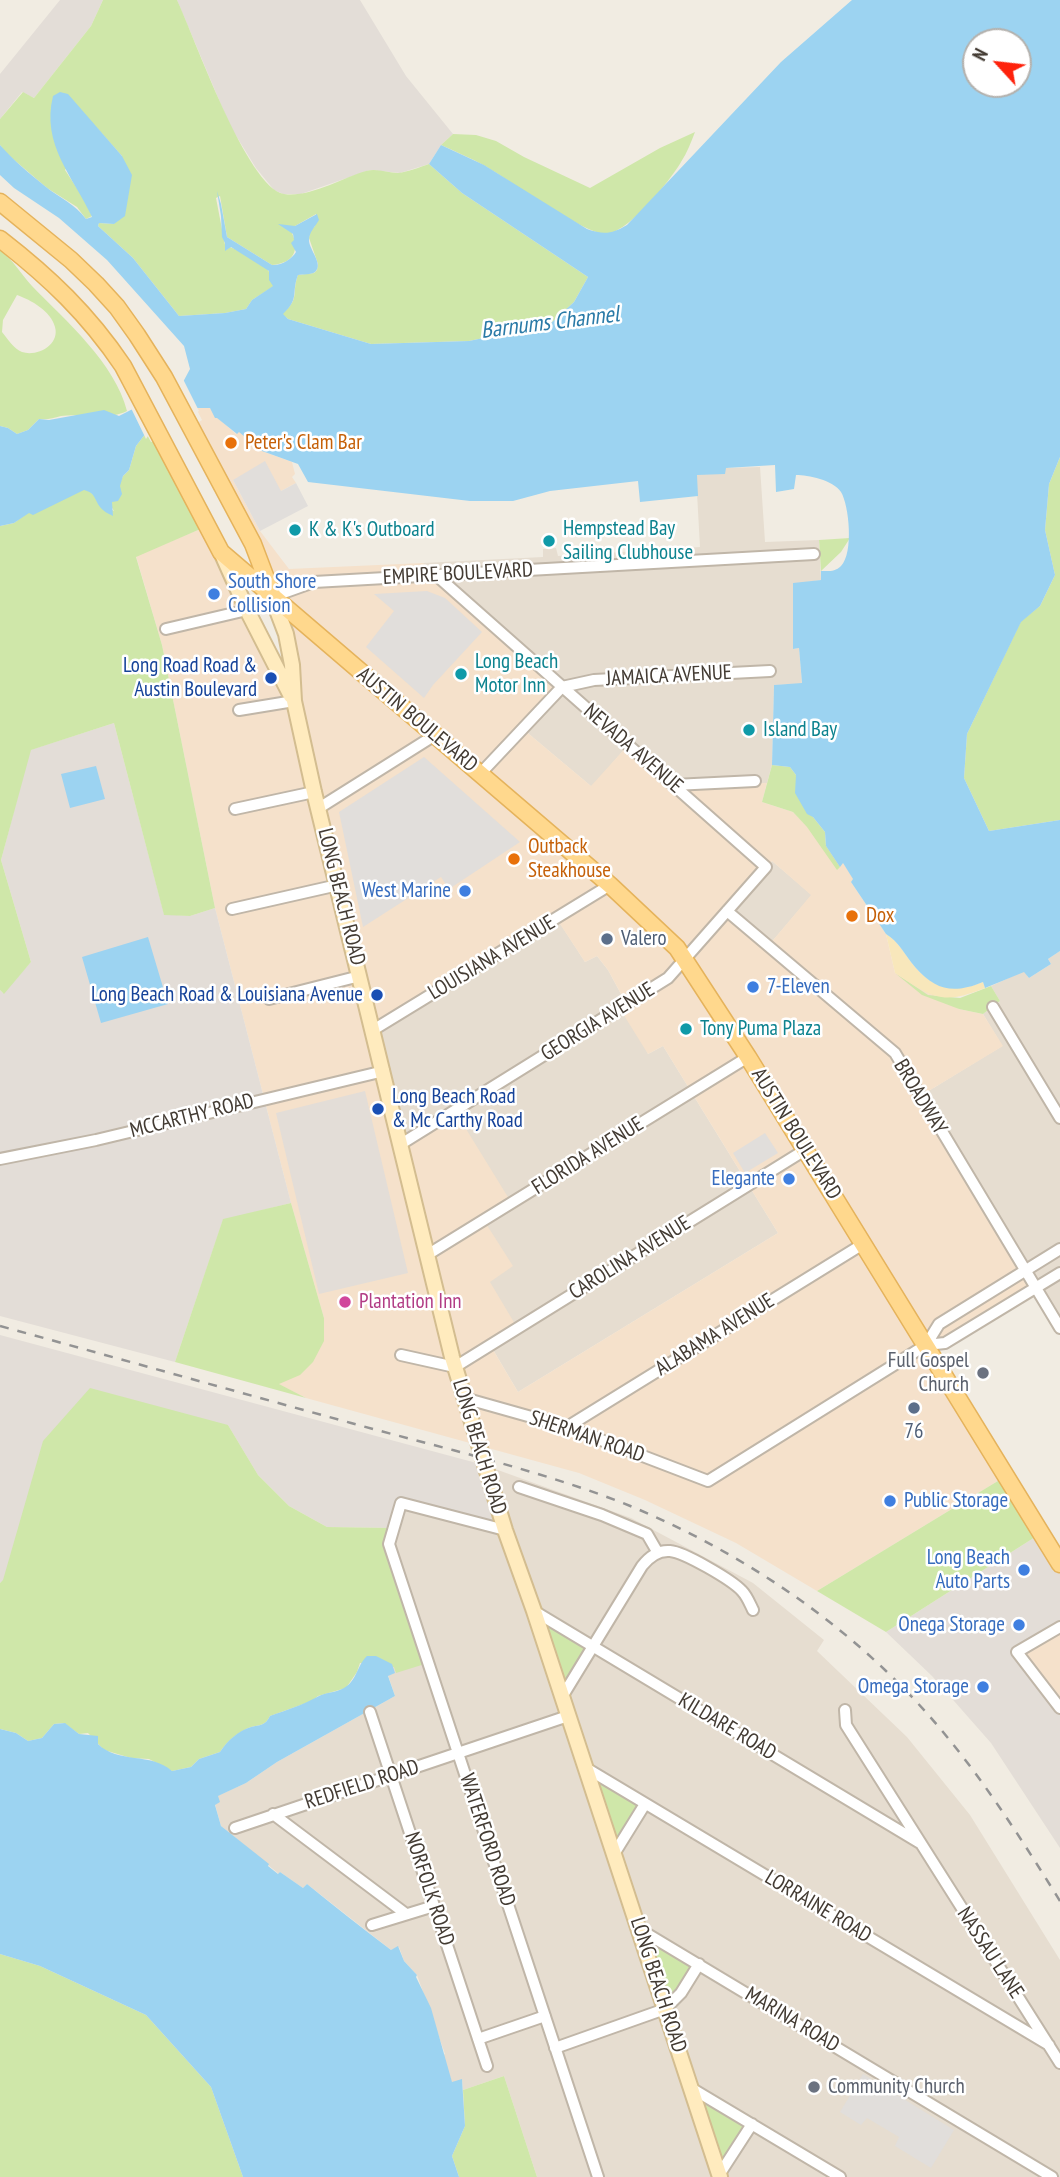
<!DOCTYPE html>
<style>
body{margin:0}
#map{position:relative;width:1060px;height:2177px;overflow:hidden;background:#f1ece2;font-family:"PT Sans Narrow",sans-serif}
canvas{display:block}
.north{position:absolute;left:962px;top:28px;width:70px;height:70px;box-sizing:border-box;background:#fff;border:2px solid #b4b1ad;border-radius:50%;rotate:297deg;font-size:19px;font-weight:700;line-height:28px;text-align:center;color:#433b33}
.north::after{content:'';display:block;margin:auto;width:24px;height:32px;background:#fe220c;clip-path:polygon(50% 0,100% 100%,50% 72%,0 100%)}
</style>
<div id="map">
<canvas width="1060" height="2177"></canvas>
<div class="north">N</div>
</div>
<script>
const g = document.querySelector('canvas').getContext('2d');
g.lineJoin = 'round';
function paint(path, color) { g.fillStyle = color; g.fill(path, 'evenodd'); }
function stroke(path, color, width, dash) { g.strokeStyle = color; g.lineWidth = width; g.lineCap = dash ? 'butt' : 'round'; g.setLineDash(dash || []); g.stroke(path); }
function label(font, color, halo, rows, align = 'center') {
  g.font = font + ' "PT Sans Narrow",sans-serif'; g.lineWidth = 5; g.setLineDash([]); g.textBaseline = 'middle'; g.strokeStyle = halo; g.fillStyle = color; for (const [text, x, y, turn = 0] of rows) {
    g.save(); g.translate(x, y); g.rotate((+turn || 0) * Math.PI / 180); g.textAlign = isNaN(turn) ? turn : align; if (halo) g.strokeText(text, 0, 0); g.fillText(text, 0, 0); g.restore();
  }
}
paint(new Path2D(`
 M760,467L765,542L819,540L821,580L793,584V649L799,648L802,684L774,685L772,765L767,783L677,786L629,744L592,787L523,729L423,563L543,557V549L556,548L558,556L700,547L696,475L726,468Z
 M772,861L812,895L769,945L730,911Z
 M556,917L585,962L597,956L608,970L627,1005L648,1054L663,1046L778,1233L518,1392L492,1348L401,1140L373,1029Z
 M1060,951V1327L922,1095L1002,1046L983,1014L1000,1001L991,986L1024,971L1029,978L1051,964L1048,959Z
 M484,1465L631,1518L753,1583L824,1640L817,1651L907,1737L970,1815L1060,1960V2177H537L504,2076L463,2090L462,2080L452,2083L443,2055L445,2054L417,1975L404,1961L399,1947L391,1950L307,1884L303,1888L280,1872L279,1874L221,1826L215,1804L217,1796L246,1783L277,1762L395,1696L388,1675L389,1544L400,1503Z`), '#e6ddd0');
paint(new Path2D(`
 M196,408H210L217,417L236,434L239,431L262,451L292,462L295,474L292,477L296,483L281,491L233,480L260,531L289,569L423,563L559,687L523,729L591,786L629,744L677,786L767,783L762,802L793,812L843,863L854,879L851,882L886,934L895,973L959,1009L983,1014L1003,1046L922,1095L1037,1288L939,1349L1011,1473L817,1591L736,1543L645,1500L579,1473L306,1398L278,1384L324,1318L291,1203L215,908L162,645L136,556L205,527L294,699L284,631L196,424L202,420ZM772,861L811,895L769,945L730,911ZM556,918L585,962L597,956L608,970L627,1005L620,1009L648,1054L663,1046L778,1233L518,1392L492,1348L518,1329L490,1282L513,1266L483,1219L511,1202L455,1111L401,1140L373,1029Z
 M1060,1630V1704L1020,1653Z`), '#f5e1cb');
paint(new Path2D(`
 M60,0H103L91,26L34,98L22,92L0,119V74Z
 M177,0H360L406,76L453,134L441,145L429,164L400,173L370,170L301,194H283L274,190L256,168L230,126Z
 M114,723L164,914L190,916L215,908L291,1203L223,1220L175,1362L0,1316V990L3,993L31,962L1,860L30,750Z
 M365,1091L408,1273L319,1294L276,1113Z
 M0,1335L484,1465L505,1531L401,1504L393,1528L327,1527L289,1506L258,1475L228,1425L0,1583Z
 M1043,1532L1060,1559V1630L1021,1653L1060,1704V1848L991,1743L932,1676L886,1632Z`), '#e3ddd7');
paint(new Path2D(`
 M103,0H177C194,36 247,188 284,194C309,198 342,178 366,171C377,168 388,173 398,173C408,172 420,167 429,164L462,193L588,277L574,302L550,324L469,341L371,344L288,319L282,314C301,298 291,293 298,275L314,273L317,270L318,264L309,238L310,231L315,226L316,214L295,226H288C301,246 297,263 272,265L227,237L220,196L216,198L226,250L230,247C242,252 259,260 267,269C271,273 272,280 274,286L252,300L246,309L225,313L179,316L133,258L98,226L99,223L114,224L122,156L97,128L65,170L84,199L92,216L86,219L77,207L47,188L6,153L0,145V119L23,92L34,98L91,26Z
 M695,132C691,142 687,153 681,162C670,181 628,233 606,234C585,235 508,179 485,166C471,158 456,152 441,145L453,134L476,135L496,141L524,157L590,188L660,148Z
 M0,250C13,260 21,274 32,286C66,321 115,363 127,411C107,421 83,413 61,416C53,418 48,420 39,419L28,430L17,434L8,428L0,426ZM17,295C31,300 51,311 55,327C60,345 37,357 22,352C14,349 7,338 2,332L3,320Z
 M146,433L151,442L159,439L205,527L136,557L162,645L215,908L190,916L164,915L114,723L31,750L1,860L31,962L4,994L0,990V526L14,523L29,512L84,489C92,492 95,495 98,503L114,511L111,506L112,502L123,476L129,470L136,446Z
 M1060,457V820L989,831L964,778L967,734L1021,621L1040,606L1055,575L1045,530L1049,484Z
 M850,538L841,552L821,571L819,540Z
 M772,765L790,767L796,775L813,817L825,832L826,846L840,867L837,870L807,827L793,812L762,802Z
 M895,973L928,995L960,998L991,986L1000,1001L983,1014L959,1009L922,995Z
 M291,1203L324,1318V1341L313,1362L300,1375L279,1384L306,1398L175,1362L223,1219Z
 M90,1388L228,1425L258,1475L289,1506L327,1527L393,1528L389,1545L428,1663L396,1673L394,1667L360,1663L357,1672L346,1688L318,1696L312,1701L270,1716C265,1726 260,1725 251,1727C239,1731 226,1742 220,1752L199,1759L191,1767L172,1771L149,1759L131,1758L104,1750L88,1733L79,1734L64,1723L54,1724L42,1738L28,1741L16,1733L0,1729V1583L3,1580L43,1441Z
 M1011,1473L1043,1532L886,1632L817,1591Z
 M538,1616L590,1647L562,1691Z
 M590,1774L641,1805L616,1847Z
 M646,1937L694,1965L678,1992L667,2003Z
 M0,1954L40,1966L146,2015L211,2087L243,2177H0Z
 M504,2076L537,2177H459L452,2156L465,2126L463,2090Z
 M694,2092L749,2124L720,2170Z`), '#cfe7a9');
paint(new Path2D(`
 M886,934C899,942 905,955 915,967C934,989 956,993 983,982L985,988C941,1006 932,997 895,973Z`), '#f8e7bb');
paint(new Path2D(`
 M265,461L281,491L296,483L308,506L260,531L233,480Z
 M427,591L445,598L482,632L433,685L424,698L366,647L394,611L374,594Z
 M424,757L520,842L449,889L441,877L363,927L339,812Z
 M765,1133L778,1153L745,1173L733,1153Z
 M863,2074L954,2130L931,2168L895,2146L899,2137L867,2118L861,2125L840,2112Z`), '#e1dedb');
paint(new Path2D(`
 M852,0H1060V457L1049,484L1045,530L1055,575L1040,606L1021,622L967,734L964,778L989,831L1060,820V951L1048,959L1051,964L1029,978L1024,972L985,988L983,982C954,994 936,991 915,967C905,955 899,942 886,934L851,882L853,879L843,863L840,867L826,846L825,832L813,817L807,814L795,793L796,775L790,767L772,765L774,685L802,683L799,648L793,649V583L821,580V571C829,571 835,572 841,566C854,553 849,505 841,492C833,480 808,475 796,475L794,489L776,492L775,465L726,468L725,474L697,475L698,496L640,502L638,481L550,491L513,501H470L308,482L298,464L262,451L239,432L237,434L217,418H215L210,408H197L146,433L136,446L129,470L123,476L120,486L122,494L118,501L112,502L113,516C110,514 106,513 103,510C94,502 97,493 84,490L33,515L29,513L14,523L0,526V426L8,428L17,434L28,430L39,419L49,420L104,410L119,416L182,384L190,369L184,346L107,260L59,218L14,188L0,175V145C13,160 30,174 46,187C60,198 75,204 86,219L92,217C73,176 41,145 53,96L60,92L68,94L122,156L132,175L125,216L114,224L99,223L98,226L133,258L179,316L225,313L246,309L252,300L273,286L269,280V271L231,247L225,251V243L222,237L221,216L217,191L221,204L227,237L272,265C281,266 292,259 296,252L291,243L294,240L293,234L278,224L295,226L317,214L319,220C315,227 309,232 309,240C309,250 324,264 315,272C311,275 303,274 298,275C291,293 300,298 283,314L288,319L371,344L469,341L550,324L574,302L588,277L462,193L429,164L441,145L484,165L587,229C604,235 612,234 627,225L781,62ZM976,42H1018V84H976Z
 M96,766L105,799L70,808L61,774Z
 M148,937L168,1004L101,1023L82,957Z
 M367,1656H376L392,1664L395,1673L388,1676L395,1696L277,1762L246,1783L218,1796L220,1802L215,1805L221,1826L269,1864L268,1866L278,1874L280,1872L303,1888L307,1884C334,1906 362,1928 391,1950L398,1946L404,1961L417,1975L416,1977L431,2008L452,2082L462,2079L465,2126L452,2156L459,2177H243L211,2087L146,2015L40,1966L0,1954V1729L16,1733L28,1741L42,1738L54,1724L65,1723L79,1734L98,1736V1744C118,1764 151,1752 172,1771L191,1767L199,1759L220,1752C227,1741 238,1731 251,1727C260,1725 265,1726 270,1716C286,1710 303,1705 317,1697C325,1692 336,1693 344,1688C357,1681 357,1665 367,1656Z`), '#9cd3f1');
paint(new Path2D(`
 M182,377L199,411L148,436L146,439L130,406L179,381Z`), '#f1ece2');
const minor = new Path2D(`
 M166,629L247,610L272,597L314,582L814,554
 M239,710L294,701
 M480,774L562,687L594,680L770,671
 M674,785L755,781
 M319,808L435,735
 M235,809L314,792
 M232,909L338,885
 M727,911L895,1053L1060,1328
 M269,999L360,976
 M993,1007L1060,1118
 M373,1030L610,885
 M401,1144L668,978L766,867L436,575
 M0,1159L96,1140L384,1071
 M427,1255L748,1057
 M926,1345L939,1324L1060,1249
 M401,1355L455,1367L805,1150
 M464,1398L567,1427L708,1481L926,1345L945,1343L1060,1273
 M567,1427L863,1244
 M519,1487L602,1515L647,1534L658,1553
 M505,1530L401,1503L389,1544L598,2177
 M534,1611L920,1843
 M1060,1627L1017,1652L1060,1708
 M562,1697L642,1566C649,1557 658,1550 670,1551C684,1552 732,1580 742,1591C747,1596 750,1604 753,1610
 M845,1710L846,1725L1060,2063
 M370,1712L487,2066
 M586,1768L1049,2045
 M273,1814L406,1914
 M235,1828L568,1716
 M614,1854L645,1804
 M372,1925L434,1906
 M639,1929L1052,2177
 M478,2039L545,2016
 M555,2048L665,2009L681,1993L699,1964
 M691,2088L840,2177
 M719,2175L752,2124`);
const secondary = new Path2D(`
 M221,552L247,610L291,696
 M272,597L286,634L292,665L294,701L314,792L452,1357L505,1530L534,1611L720,2177`);
const primary = new Path2D(`
 M0,202L71,260L96,284L117,307L137,335L164,377L253,544L272,594
 M0,239C49,277 88,314 123,366L221,552L610,885L677,948L748,1057L1060,1564`);
stroke(minor, '#c0b6a8', 14);
stroke(secondary, '#d3bd90', 18);
stroke(primary, '#e5b35c', 19);
stroke(minor, '#fff', 10);
stroke(secondary, '#ffebbe', 14);
stroke(primary, '#ffd88d', 16);
stroke(new Path2D(`
 M0,1326C117,1358 234,1391 351,1423C442,1448 535,1469 623,1503C719,1542 811,1599 886,1671C957,1738 1009,1819 1060,1901`), '#939393', 2.5, [9, 9]);
for (const [x, y, r, color] of [
 [231,443,7,"#e8710a"],
 [295,530,7,"#0f9aa8"],
 [549,541,7,"#0f9aa8"],
 [214,594,7,"#3f7fe0"],
 [461,674,7,"#0f9aa8"],
 [271,678,7,"#1a4fb4"],
 [749,730,7,"#0f9aa8"],
 [514,859,7,"#e8710a"],
 [465,891,7,"#3f7fe0"],
 [852,916,7,"#e8710a"],
 [607,939,7,"#5c6f8a"],
 [753,987,7,"#3f7fe0"],
 [377,995,7,"#1a4fb4"],
 [686,1029,7,"#0f9aa8"],
 [378,1109,7,"#1a4fb4"],
 [789,1179,7,"#3f7fe0"],
 [345,1302,7,"#d1479c"],
 [983,1373,7,"#6b7280"],
 [914,1408,7,"#5c6f8a"],
 [890,1501,7,"#3f7fe0"],
 [1024,1570,7,"#3f7fe0"],
 [1019,1625,7,"#3f7fe0"],
 [983,1687,7,"#3f7fe0"],
 [814,2087,7,"#6b7280"]
]) { const dot = new Path2D(); dot.arc(x, y, r, 0, 2 * Math.PI); g.fillStyle = color; g.fill(dot); stroke(dot, '#fff', 2.5); }
label('21px', '#c56008', '#fff', [
 ["Peter's Clam Bar",245,443],
 ["Outback",528,847],
 ["Steakhouse",528,871],
 ["Dox",866,916]
], 'left');
label('21px', '#0d838f', '#fff', [
 ["Hempstead Bay",563,529],
 ["Sailing Clubhouse",563,553],
 ["K & K's Outboard",309,530],
 ["Long Beach",475,662],
 ["Motor Inn",475,686],
 ["Island Bay",763,730],
 ["Tony Puma Plaza",700,1029]
], 'left');
label('21px', '#433b33', '#fff', [
 ["EMPIRE BOULEVARD",458,574,-3],
 ["JAMAICA AVENUE",669,676,-3],
 ["AUSTIN BOULEVARD",417,720,40],
 ["NEVADA AVENUE",633,749,41],
 ["LONG BEACH ROAD",341,897,76],
 ["LOUISIANA AVENUE",492,958,-31],
 ["GEORGIA AVENUE",598,1022,-32],
 ["BROADWAY",920,1097,59],
 ["MCCARTHY ROAD",192,1116,-14],
 ["AUSTIN BOULEVARD",796,1134,58],
 ["FLORIDA AVENUE",588,1156,-32],
 ["CAROLINA AVENUE",630,1258,-32],
 ["ALABAMA AVENUE",715,1335,-32],
 ["SHERMAN ROAD",587,1437,19],
 ["LONG BEACH ROAD",479,1447,73],
 ["KILDARE ROAD",727,1727,31],
 ["REDFIELD ROAD",362,1785,-18],
 ["WATERFORD ROAD",487,1840,72],
 ["NORFOLK ROAD",429,1889,72],
 ["LORRAINE ROAD",818,1907,31],
 ["NASSAU LANE",990,1953,57],
 ["LONG BEACH ROAD",658,1985,72],
 ["MARINA ROAD",792,2020,31]
]);
label('21px', '#366cbe', '#fff', [
 ["South Shore",228,582,"left"],
 ["Collision",228,606,"left"],
 ["West Marine",451,891],
 ["7-Eleven",767,987,"left"],
 ["Elegante",775,1179],
 ["Public Storage",904,1501,"left"],
 ["Long Beach",1010,1558],
 ["Auto Parts",1010,1582],
 ["Onega Storage",1005,1625],
 ["Omega Storage",969,1687]
], 'right');
label('21px', '#164399', '#fff', [
 ["Long Road Road &",257,666],
 ["Austin Boulevard",257,690],
 ["Long Beach Road & Louisiana Avenue",363,995],
 ["Long Beach Road",392,1097,"left"],
 ["& Mc Carthy Road",392,1121,"left"]
], 'right');
label('21px', '#4e5e75', '#fff', [
 ["Valero",621,939],
 ["76",914,1432,"center"]
], 'left');
label('21px', '#b23c85', '#fff', [
 ["Plantation Inn",359,1302]
], 'left');
label('21px', '#5b616d', '#fff', [
 ["Full Gospel",969,1361],
 ["Church",969,1385],
 ["Community Church",828,2087,"left"]
], 'right');
label('italic 23px', '#2a7aa7', '#fff', [
 ["Barnums Channel",550,323,-7]
]);
</script>
